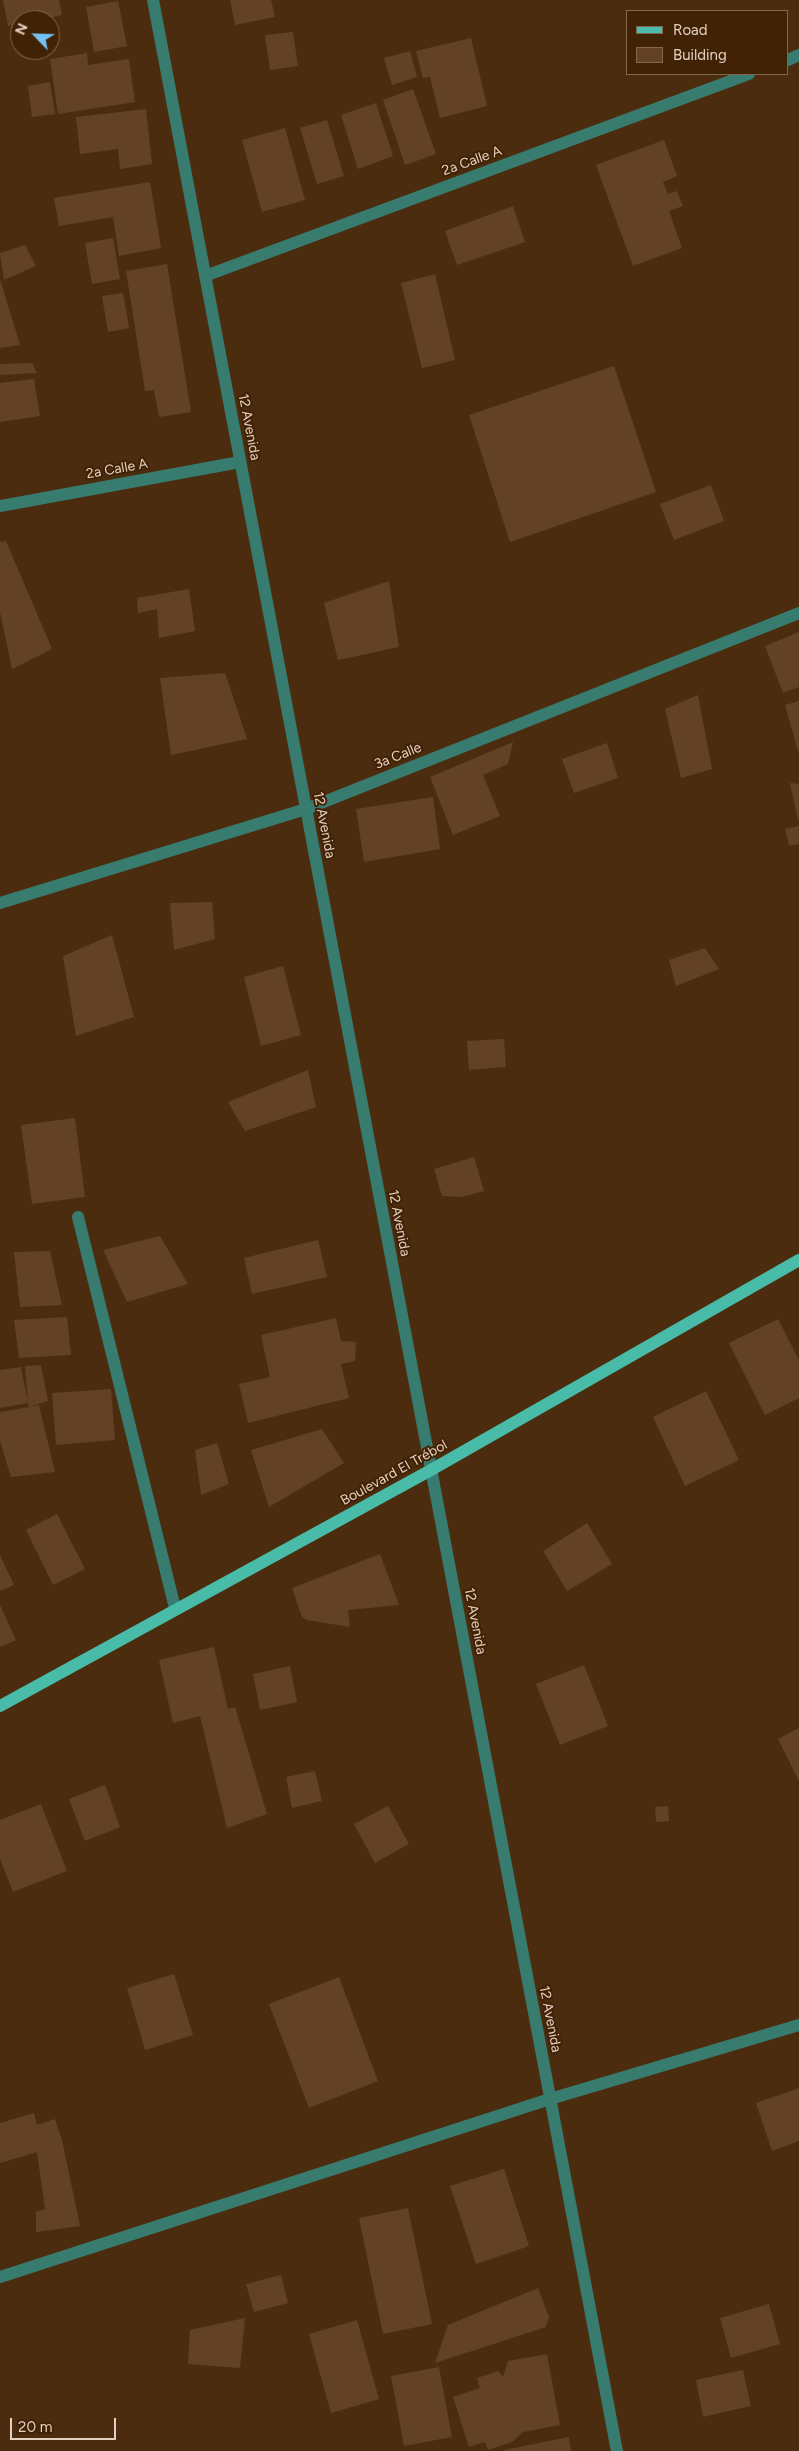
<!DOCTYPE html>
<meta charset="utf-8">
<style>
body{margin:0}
#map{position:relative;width:799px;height:2451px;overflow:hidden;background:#4c2c0f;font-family:Figtree,sans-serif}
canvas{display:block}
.legend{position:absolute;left:626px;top:10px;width:162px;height:65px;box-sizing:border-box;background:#412204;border:1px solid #82674f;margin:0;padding:6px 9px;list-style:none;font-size:15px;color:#e4cfc0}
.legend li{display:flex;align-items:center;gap:10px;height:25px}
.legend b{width:25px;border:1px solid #82674f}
.north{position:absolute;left:10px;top:10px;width:50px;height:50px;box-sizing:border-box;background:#412204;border:1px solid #82674f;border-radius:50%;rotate:294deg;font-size:14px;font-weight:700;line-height:20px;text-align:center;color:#e4cfc0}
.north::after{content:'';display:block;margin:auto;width:18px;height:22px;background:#73c1f5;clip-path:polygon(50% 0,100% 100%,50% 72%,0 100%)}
.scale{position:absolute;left:10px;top:2418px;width:106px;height:22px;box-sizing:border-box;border:2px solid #e4cfc0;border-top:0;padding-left:6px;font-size:15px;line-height:18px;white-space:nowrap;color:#e4cfc0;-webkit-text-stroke:4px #412204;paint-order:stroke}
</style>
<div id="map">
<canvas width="799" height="2451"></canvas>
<ul class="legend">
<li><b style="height:6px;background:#48bca8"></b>Road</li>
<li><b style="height:14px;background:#634125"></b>Building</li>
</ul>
<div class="north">N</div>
<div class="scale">20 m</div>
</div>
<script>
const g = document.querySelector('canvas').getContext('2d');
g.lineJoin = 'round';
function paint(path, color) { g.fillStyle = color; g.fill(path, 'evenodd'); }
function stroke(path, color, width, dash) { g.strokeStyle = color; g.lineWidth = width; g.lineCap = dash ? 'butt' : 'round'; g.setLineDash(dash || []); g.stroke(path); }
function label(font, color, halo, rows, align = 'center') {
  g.font = font + ' Figtree,sans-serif'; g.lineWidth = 4; g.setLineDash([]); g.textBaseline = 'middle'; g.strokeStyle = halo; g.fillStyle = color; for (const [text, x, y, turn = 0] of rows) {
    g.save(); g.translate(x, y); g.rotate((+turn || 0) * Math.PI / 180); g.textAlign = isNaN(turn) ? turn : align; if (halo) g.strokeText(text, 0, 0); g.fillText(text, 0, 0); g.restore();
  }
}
paint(new Path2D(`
 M3,0H59L62,15L39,20H20V24L8,26Z
 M230,0H271L275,17L235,25Z
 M118,1L127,46L94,52L86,7Z
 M293,32L298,66L270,70L265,35Z
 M471,38L487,106L440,118L430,77L423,78L416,51Z
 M410,51L417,77L392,85L384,58Z
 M87,53L88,65L129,59L135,102L58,114L50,59Z
 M50,82L55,114L32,117L28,86Z
 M413,89L436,154L405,165L383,100Z
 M376,103L393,156L358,169L341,115Z
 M146,109L152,164L120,169L118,149L80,154L76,117Z
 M327,120L344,176L317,184L300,128Z
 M285,128L305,200L262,212L242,140Z
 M664,140L677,176L663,182L668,194L677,191L683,206L669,211L682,248L633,266L596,165Z
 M150,182L161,248L119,256L113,217L59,226L54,198Z
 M513,206L525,242L457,265L445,231Z
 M113,238L120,279L92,284L85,243Z
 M25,245L36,266L4,280L0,253Z
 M167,264L191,412L159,417L154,390L145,391L126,271Z
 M435,274L455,360L422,368L401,283Z
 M0,279L20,345L0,348Z
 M123,293L129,328L108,332L102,296Z
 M32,363L37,373L0,375V364Z
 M614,366L656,492L510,542L469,415Z
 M34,379L40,416L0,422V383Z
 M711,485L724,521L674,540L660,504Z
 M6,541L52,649L12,669L0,612V542Z
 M389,581L399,647L338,660L324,603Z
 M189,589L195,631L159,638L157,609L138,613L137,598Z
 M799,632V687L783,693L765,646Z
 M225,673L247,739L171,755L160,678Z
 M698,695L712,769L681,778L665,709Z
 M799,701V751H798L785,705Z
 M513,742L508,764L483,775L500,816L453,835L430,777Z
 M607,743L618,778L574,793L562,759Z
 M790,783L799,784V820H798Z
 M433,797L440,849L364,862L356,809Z
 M799,826V844L789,846L785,829Z
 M212,902L215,939L174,950L170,903Z
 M112,935L134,1017L76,1036L63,956Z
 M705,948L719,969L676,986L669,960Z
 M283,966L301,1035L261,1046L244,977Z
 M504,1039L506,1067L469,1070L467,1041Z
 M308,1070L316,1107L245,1131L228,1102Z
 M75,1118L85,1197L32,1204L21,1125Z
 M474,1157L484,1191L462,1197L442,1196L434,1169Z
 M160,1236L188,1284L127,1302L103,1250Z
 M318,1240L327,1277L252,1294L244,1258Z
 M50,1251L62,1305L20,1307L14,1252Z
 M67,1317L71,1355L19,1358L14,1320Z
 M336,1318L341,1341L356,1342L355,1361L341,1364L349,1398L248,1423L239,1384L270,1377L261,1335Z
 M778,1319L799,1360V1398L765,1415L729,1343Z
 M41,1365L48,1401L29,1407L39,1405L55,1472L11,1477L0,1441V1412L29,1407L28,1403L0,1408V1370L21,1367L28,1403L25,1366Z
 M111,1389L115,1440L56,1445L52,1393Z
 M706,1391L739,1460L685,1486L653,1417Z
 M322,1429L344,1463L269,1507L251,1450Z
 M217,1443L229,1484L201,1495L195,1450Z
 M57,1514L85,1569L53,1585L26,1530Z
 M587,1523L612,1564L567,1591L543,1551Z
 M380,1554L399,1605L348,1610L350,1627L307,1620L302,1617L292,1588Z
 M0,1555L14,1585L0,1591Z
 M0,1605L16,1640L0,1647Z
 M214,1647L228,1709L235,1707L267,1814L227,1828L200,1716L173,1723L159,1660Z
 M584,1665L608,1726L560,1745L536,1684Z
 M290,1666L297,1702L260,1710L253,1674Z
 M799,1728V1781L778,1739Z
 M315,1771L322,1801L292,1808L286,1777Z
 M105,1785L120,1827L85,1841L69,1799Z
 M41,1804L67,1871L13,1892L0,1859V1820Z
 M388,1806L409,1844L375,1863L354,1824Z
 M668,1806L669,1821L656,1822L655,1807Z
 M174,1974L193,2035L145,2050L127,1988Z
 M339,1977L378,2081L309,2108L269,2004Z
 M799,2088V2141L772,2151L756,2103Z
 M34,2113L37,2125L55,2119L62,2140L80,2226L36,2232V2212L45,2209L37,2152L0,2163V2123Z
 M504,2169L529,2246L476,2264L450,2186Z
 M408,2208L432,2324L383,2334L359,2218Z
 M281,2275L288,2303L254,2312L246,2284Z
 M538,2288L549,2317L546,2327L435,2363L448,2325Z
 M769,2304L780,2344L731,2358L720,2318Z
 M245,2318L240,2368L188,2364L190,2330Z
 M357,2320L379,2399L331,2413L309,2334Z
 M547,2354L560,2425L523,2432L512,2442L488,2450L485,2442L469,2447L453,2397L480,2388L477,2378L498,2371L503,2377L508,2361Z
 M439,2367L452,2437L404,2446L391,2376Z
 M743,2370L751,2406L703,2417L696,2380Z
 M569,2437L571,2451H504V2450Z`), '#634125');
stroke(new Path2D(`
 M153,0L617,2451
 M788,60L799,55
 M205,276L749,74
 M0,506L240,462
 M0,903L306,809L799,613
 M78,1217L175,1608
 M0,2277L550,2099L799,2025`), '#387c6f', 12);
stroke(new Path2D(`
 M0,1706L431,1470L799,1260`), '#48bca8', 12);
label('14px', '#e4cfc0', '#412204', [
 ["2a Calle A",472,161,-20],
 ["12 Avenida",249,427,79],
 ["2a Calle A",117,469,-10],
 ["3a Calle",398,756,-22],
 ["12 Avenida",324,825,79],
 ["12 Avenida",399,1223,79],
 ["Boulevard El Trébol",394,1473,-29],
 ["12 Avenida",475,1621,79],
 ["12 Avenida",550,2019,79]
]);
</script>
